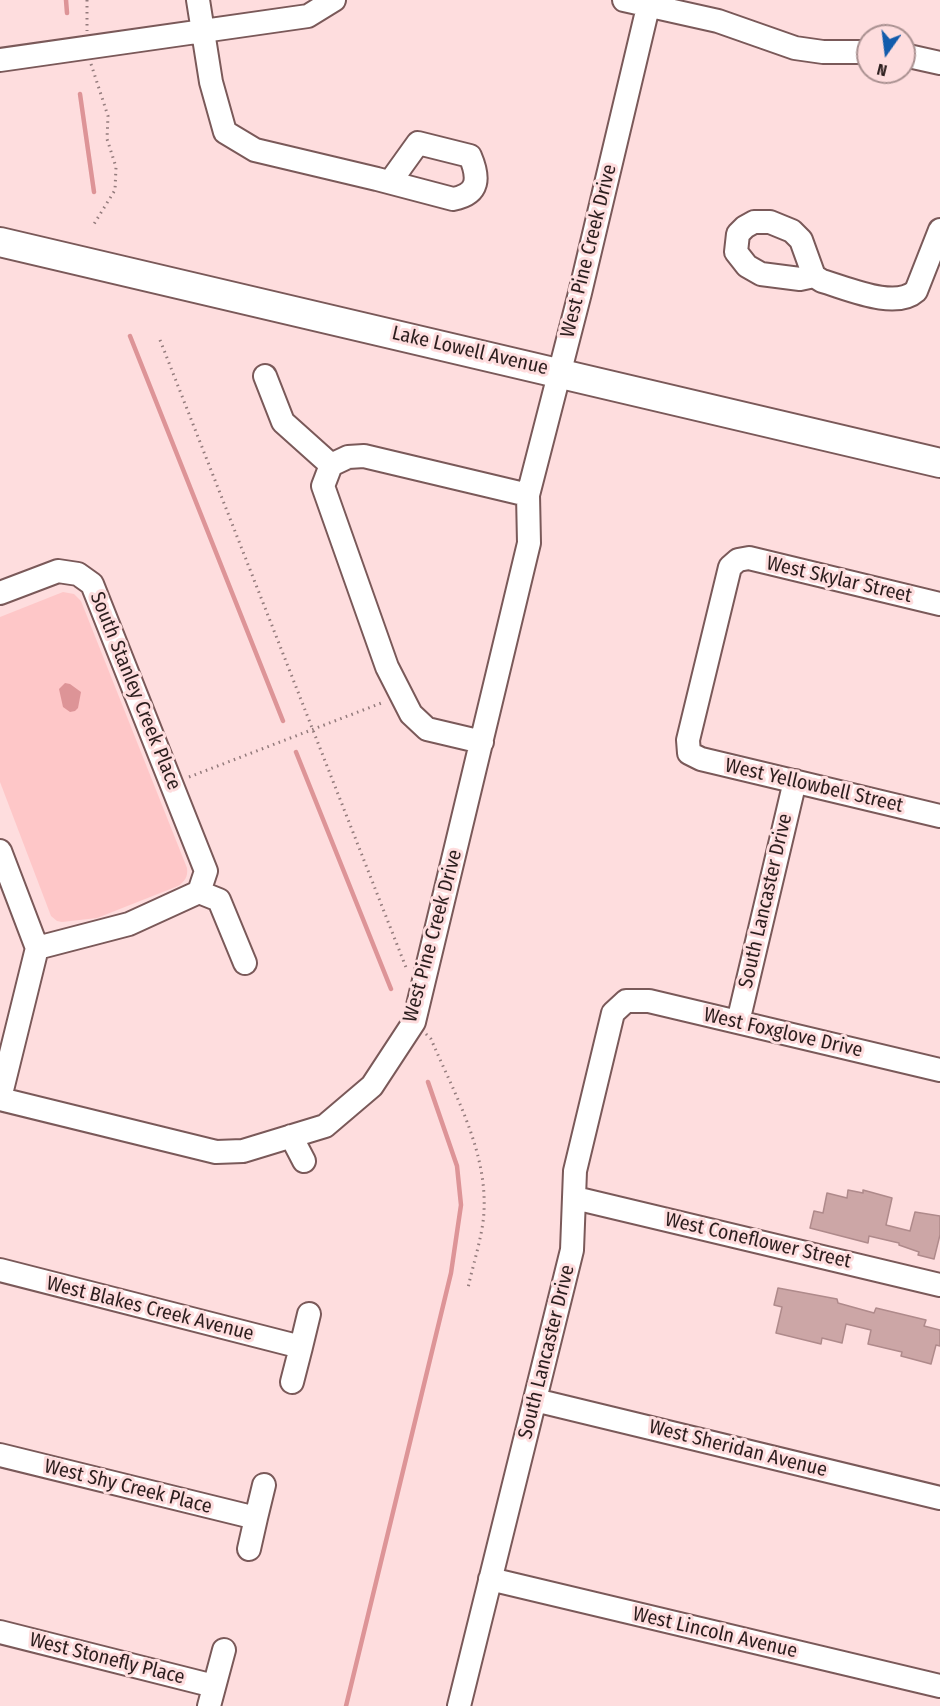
<!DOCTYPE html>
<style>
body{margin:0}
#map{position:relative;width:940px;height:1706px;overflow:hidden;background:#feddde;font-family:"Fira Sans Condensed",sans-serif}
canvas{display:block}
.north{position:absolute;left:856px;top:24px;width:60px;height:60px;box-sizing:border-box;background:#feddde;border:2px solid #aa9191;border-radius:50%;rotate:194deg;font-size:16px;font-weight:700;line-height:24px;text-align:center;color:#2c1e1e}
.north::after{content:'';display:block;margin:auto;width:21px;height:27px;background:#125cac;clip-path:polygon(50% 0,100% 100%,50% 72%,0 100%)}
</style>
<div id="map">
<canvas width="940" height="1706"></canvas>
<div class="north">N</div>
</div>
<script>
const g = document.querySelector('canvas').getContext('2d');
g.lineJoin = 'round';
function paint(path, color) { g.fillStyle = color; g.fill(path, 'evenodd'); }
function stroke(path, color, width, dash) { g.strokeStyle = color; g.lineWidth = width; g.lineCap = dash ? 'butt' : 'round'; g.setLineDash(dash || []); g.stroke(path); }
function label(font, color, halo, rows, align = 'center') {
  g.font = font + ' "Fira Sans Condensed",sans-serif'; g.lineWidth = 6; g.setLineDash([]); g.textBaseline = 'middle'; g.strokeStyle = halo; g.fillStyle = color; for (const [text, x, y, turn = 0] of rows) {
    g.save(); g.translate(x, y); g.rotate((+turn || 0) * Math.PI / 180); g.textAlign = isNaN(turn) ? turn : align; if (halo) g.strokeText(text, 0, 0); g.fillText(text, 0, 0); g.restore();
  }
}
paint(new Path2D(`
 M63,592L74,594L81,601L187,868C188,877 185,881 178,886L97,918L62,922L57,921L51,916L0,782V617Z`), '#fec7c8');
paint(new Path2D(`
 M65,683L70,684L81,692L78,708L75,711L70,712L63,707L59,689Z`), '#dd9497');
stroke(new Path2D(`
 M66,0L67,13
 M80,94L94,192
 M130,336L283,721
 M296,752L391,989
 M346,1706L451,1273L461,1205L457,1166L428,1082`), '#dd9497', 4.5);
const building = new Path2D(`
 M848,1190L863,1193V1190L892,1198L886,1225L910,1231L915,1212L940,1216V1235L934,1259L918,1255L919,1252L899,1245V1243L869,1236L868,1243L810,1228L814,1211L823,1213L827,1193L847,1198Z
 M778,1288L837,1299L838,1303L874,1313L876,1308L926,1320L924,1326L940,1330V1346L936,1345L931,1364L901,1356L902,1352L868,1344L871,1330L846,1324L842,1343L822,1338L821,1344L776,1333L782,1307L774,1305Z`);
paint(building, '#cca6a6');
stroke(building, '#af8a8b', 1.5);
const minor = new Path2D(`
 M198,0L211,82L225,132L255,150L377,179L453,199C480,194 479,177 470,156L418,143L390,182
 M624,0L718,21L795,48L823,52H868
 M904,55L940,63
 M0,60L308,16L334,0
 M814,276L800,279L761,274L747,266L736,252L738,234L745,227L754,222H770L792,231L801,240L814,276L822,281C847,288 895,310 916,291L940,230
 M265,376L283,422L331,465
 M0,593L58,571L78,574L92,584L206,871L199,892L129,924L37,948
 M940,604L749,558L738,560L730,567L688,740L689,753L701,759L940,816
 M482,742L427,729L411,714L387,667L323,486L331,465L348,457L364,456L528,495
 M0,851L37,948L0,1098
 M199,892L219,900L245,963
 M738,1022L795,781
 M0,1099L216,1152L243,1151L325,1126L372,1086L414,1022L529,543L528,495L580,293L648,7
 M291,1136L304,1161
 M575,1198L940,1285
 M0,1270L301,1347L292,1382
 M301,1347L309,1314
 M535,1400L940,1498
 M0,1455L256,1518L249,1549
 M256,1518L264,1485
 M490,1579L940,1686
 M0,1632L214,1686
 M209,1706L224,1650
 M459,1706L572,1250L575,1171L613,1013L626,1001H649L940,1070`);
const major = new Path2D(`
 M0,242L940,463`);
stroke(minor, '#7a5959', 26);
stroke(major, '#7a5959', 32);
stroke(new Path2D(`
 M87,0V31
 M91,64L108,116L107,139L116,167L115,190L94,224
 M160,340L407,970
 M189,777L384,702
 M426,1034L431,1039C454,1093 487,1150 484,1211C483,1235 473,1264 468,1288`), '#937b7c', 3, [1.5, 4.5]);
stroke(minor, '#fff', 22);
stroke(major, '#fff', 28);
label('20px', '#2c1e1e', '#feddde', [
 ["West Pine Creek Drive",589,251,-76],
 ["Lake Lowell Avenue",470,351,13],
 ["West Skylar Street",839,580,13],
 ["South Stanley Creek Place",135,691,68],
 ["West Yellowbell Street",814,786,13],
 ["South Lancaster Drive",766,901,-77],
 ["West Pine Creek Drive",433,936,-75],
 ["West Foxglove Drive",783,1033,13],
 ["West Coneflower Street",758,1241,13],
 ["West Blakes Creek Avenue",150,1309,14],
 ["South Lancaster Drive",547,1352,-76],
 ["West Sheridan Avenue",738,1449,14],
 ["West Shy Creek Place",128,1487,14],
 ["West Lincoln Avenue",715,1633,13],
 ["West Stonefly Place",107,1659,14]
]);
</script>
